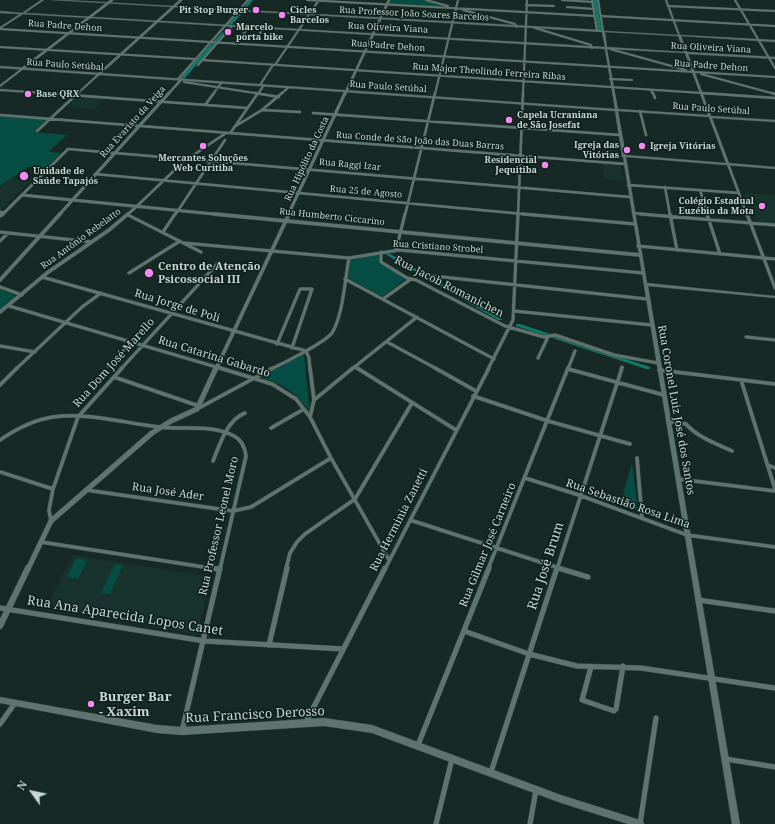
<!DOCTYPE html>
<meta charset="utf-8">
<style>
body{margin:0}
#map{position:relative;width:775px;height:824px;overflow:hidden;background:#162925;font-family:"Noto Serif",serif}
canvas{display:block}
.north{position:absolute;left:12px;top:772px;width:40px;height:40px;-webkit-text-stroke:3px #0d201c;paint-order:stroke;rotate:303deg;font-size:11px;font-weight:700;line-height:16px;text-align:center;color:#c9d5d1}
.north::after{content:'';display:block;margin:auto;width:14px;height:18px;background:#c9d5d1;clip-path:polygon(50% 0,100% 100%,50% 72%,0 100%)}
</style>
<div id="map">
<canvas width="775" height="824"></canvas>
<div class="north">N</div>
</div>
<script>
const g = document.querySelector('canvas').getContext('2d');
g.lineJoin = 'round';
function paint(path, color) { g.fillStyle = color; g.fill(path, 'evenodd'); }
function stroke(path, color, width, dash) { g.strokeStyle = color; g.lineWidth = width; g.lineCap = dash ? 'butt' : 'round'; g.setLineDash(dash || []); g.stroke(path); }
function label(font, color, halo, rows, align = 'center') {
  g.font = font + ' "Noto Serif",serif'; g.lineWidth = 3; g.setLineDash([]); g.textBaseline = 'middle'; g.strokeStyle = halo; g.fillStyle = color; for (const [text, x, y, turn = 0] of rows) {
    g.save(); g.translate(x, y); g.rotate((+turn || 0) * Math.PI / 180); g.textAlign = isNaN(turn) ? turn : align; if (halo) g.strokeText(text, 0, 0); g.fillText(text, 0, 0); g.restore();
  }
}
paint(new Path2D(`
 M78,97L104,99L94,109L68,107Z
 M602,163L621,165L624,181L604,179Z
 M10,179L31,181L0,210V186Z
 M744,193L775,195V223L755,221Z
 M73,555L212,577L197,634L46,608Z`), '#18332d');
paint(new Path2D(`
 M389,0H429L428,1L451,8L388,4Z
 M0,115L47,119L34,132L67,135L48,152L61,153L46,168L28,167L0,186Z
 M379,254V263L407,278L382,297L348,278L350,260Z
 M0,289L16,296L0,310Z
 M304,354L309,404V410C293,390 284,385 260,377Z
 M632,463L638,511L620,505Z
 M76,558L87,560L78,579L67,577Z
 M115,564L123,565L110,594L101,593Z`), '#064e43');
paint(new Path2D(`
 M385,252H387L502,319V320H498L385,254Z
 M516,324H520L650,367V369H646L516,326Z`), '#107969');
paint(new Path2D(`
 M249,0H253L244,11H242Z
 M593,0H597L602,30L600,31L598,30Z
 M240,11L243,12L184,79H180V77L228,26V24Z`), '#107969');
const minorFar4 = new Path2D(`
 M307,0L595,16
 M426,0L448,6
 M562,0L593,2
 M592,0L597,31
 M735,0L775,68
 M526,5L554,6
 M668,6L775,11
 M567,7L594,9
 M463,10L515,24L517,27
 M601,16L775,26
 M535,28L591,45L592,48
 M0,29L775,77
 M258,36L264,28
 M235,44L249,27
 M0,47L195,59
 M610,49L686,70
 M202,60L717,94
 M198,65L232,26
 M275,65L319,0
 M701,74L775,94
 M178,79L248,0
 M610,79L632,80
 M184,82L261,94
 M260,85L273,65
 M0,86L22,69
 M0,90L57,94
 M651,90L653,94
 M77,94L99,74
 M213,94L222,82
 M258,94L264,85
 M281,94L289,87
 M435,94L458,0
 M523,94L527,0`);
const minorFar3 = new Path2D(`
 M44,93L247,108
 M255,93L279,97
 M653,93L655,98
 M702,93L775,98
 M772,93L775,94
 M205,105L214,93
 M262,110L300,112
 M640,111L646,135
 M313,113L620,135
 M0,115L625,164
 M234,127L262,110L282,93
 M37,131L78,93
 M231,132L258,93
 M728,164L747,215
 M95,174L534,215
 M628,185L739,193
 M665,187L670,215
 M700,190L708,215
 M22,195L68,149L630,197
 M137,206L183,162L226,133
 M633,213L652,215
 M2,215L4,213
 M175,215L225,140
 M405,215L435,93
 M518,215L523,93`);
const minorFar2 = new Path2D(`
 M523,214L635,224
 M640,214L775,225
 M670,214L677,250
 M707,214L720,254
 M747,214L775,288
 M128,215L201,252
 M0,216L3,214
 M0,232L92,242
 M163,232L175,214
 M0,241L8,233
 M184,243L349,258L399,250L643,273
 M638,246L775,259
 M396,250L405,214
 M381,252V262L407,278L416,280L505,326L544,337L555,335L614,355L658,363
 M129,273L180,241
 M424,275L647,299
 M42,277L306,351L309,358L310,369
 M345,279L494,359
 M0,287L22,295
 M383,299L411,279
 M9,306L223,369
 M514,311L652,325
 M746,337L775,340
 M387,342L437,369
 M277,344L300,289H312L292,348
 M0,346L35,352
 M538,358L548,337
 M108,366L132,342
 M355,367L359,369
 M16,369L82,307L101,293
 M121,369L219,262
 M271,369C284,363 324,343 332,333C343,316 345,278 349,258
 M352,369L417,317
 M488,369L513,320L518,214
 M568,369H570
 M568,369L575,351
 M621,369L622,367`);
const minorFar1 = new Path2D(`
 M220,368L272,384L296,399L310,417L331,458L389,560
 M357,368L456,430
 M435,368L476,391
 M568,369L664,395
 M659,370L775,384
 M114,377L199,406
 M741,380L775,489
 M0,385L17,368
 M473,396L548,421L630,444
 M314,400L353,368
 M197,409L273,368
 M310,417L314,400L310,368
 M668,421L686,424C697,437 717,444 732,451
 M271,428L304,409
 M0,440C16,429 33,420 53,417C88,412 124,423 159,427C183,430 212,424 234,436C242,440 245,448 246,456L220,569
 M637,458L642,518
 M213,461C220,444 227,420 245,413
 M768,465L775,468
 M0,472L53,489
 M525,478L579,495L687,535L775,547
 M678,479L775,491
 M86,490L233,511L251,507L331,458
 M410,520L562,569
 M51,521L49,510L53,489L78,417L122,368
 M41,542L217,569
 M286,569L290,553L297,542L305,534L355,499L412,403
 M385,569L489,368
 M488,569L568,368
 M557,569L622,368`);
const minor = new Path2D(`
 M210,568L220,569
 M558,568L588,577
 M698,600L775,611
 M0,608L204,641L343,649
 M464,631L529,654L577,666L641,668L775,688
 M269,645L287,568
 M591,667L582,700L614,711L616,709L623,666
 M306,722L385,568
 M0,724L15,703
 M182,731L220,568
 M418,745L489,568
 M726,759L775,767
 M491,772L557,568
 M436,824L452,759
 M530,824L536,790
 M640,824L656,718`);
const tertiaryFar4 = new Path2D(`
 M22,69L112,0
 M99,74L181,0
 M168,94L181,80
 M345,94L389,0`);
const tertiaryFar3 = new Path2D(`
 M0,212L4,213L22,195L224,215
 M59,215L169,93
 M127,215L137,206
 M288,215L345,93`);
const tertiaryFar2 = new Path2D(`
 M214,214L640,255
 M0,280L60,214
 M0,312L47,273L109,230L128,214
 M216,369L289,214`);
const tertiaryFar1 = new Path2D(`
 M28,569L51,521L152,433L171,421L197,409L216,368`);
const tertiary = new Path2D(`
 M0,626L28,568`);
const secondary = new Path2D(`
 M41,0H44L25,13L605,47L602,32L52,0H65L602,30L597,0H599L604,31L678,35L665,0H667L680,35L775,40V42L681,36L687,52L775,57V59L688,54L711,116L775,120V122L712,118L729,163L775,167V169L626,157L647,283L775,296V298L648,286L740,824H732L623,157L621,156L622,155L615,111L0,68V66L615,109L605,49L23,14L0,29V27L20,14L0,13V11L22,13ZM605,32L678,36L684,52L607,47ZM607,49L685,53L708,115L618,109ZM618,111L709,117L726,163L626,155Z
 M0,697L157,725L182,727L324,718L372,725L561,795L640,820L643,821L644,824H628L561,803L372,733L324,726L182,735L157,733L0,703Z`);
stroke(minorFar4, '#364541', 2.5);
stroke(minorFar3, '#364541', 3);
stroke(minorFar2, '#364541', 4);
stroke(minorFar1, '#364541', 4.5);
stroke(minor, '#364541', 6);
stroke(tertiaryFar4, '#364541', 3);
stroke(tertiaryFar3, '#364541', 3.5);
stroke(tertiaryFar2, '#364541', 4.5);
stroke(tertiaryFar1, '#364541', 6);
stroke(tertiary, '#364541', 7);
stroke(secondary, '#364541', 1);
stroke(minorFar4, '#5f746f', 2);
stroke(minorFar3, '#5f746f', 2.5);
stroke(minorFar2, '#5f746f', 3);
stroke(minorFar1, '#5f746f', 3.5);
stroke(minor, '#5f746f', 5);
stroke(tertiaryFar4, '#5f746f', 2.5);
stroke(tertiaryFar3, '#5f746f', 3);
stroke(tertiaryFar2, '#5f746f', 3.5);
stroke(tertiaryFar1, '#5f746f', 5);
stroke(tertiary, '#5f746f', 6);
paint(secondary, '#5f746f');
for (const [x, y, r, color] of [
 [256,10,4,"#f489f0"],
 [282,15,4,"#f489f0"],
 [228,32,4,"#f489f0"],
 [28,94,4,"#f489f0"],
 [509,120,4,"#f489f0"],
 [203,146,4,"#f489f0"],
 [642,146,4,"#f489f0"],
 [627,150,4,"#f489f0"],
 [545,165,4,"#f489f0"],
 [24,176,5,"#f489f0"],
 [762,206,4,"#f489f0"],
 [149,273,5,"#f489f0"],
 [91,704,4,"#f489f0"]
]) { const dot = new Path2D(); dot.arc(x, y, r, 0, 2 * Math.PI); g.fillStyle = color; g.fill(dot); stroke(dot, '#0d201c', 1.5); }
label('bold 9px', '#c9d5d1', '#0d201c', [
 ["Pit Stop Burger",248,10,"right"],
 ["Cicles",290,10],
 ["Barcelos",290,20],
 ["Marcelo",236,27],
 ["porta bike",236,37],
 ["Base QRX",36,94],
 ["Capela Ucraniana",517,115],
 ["de São Josefat",517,125],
 ["Igreja das",619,145,"right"],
 ["Vitórias",619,155,"right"],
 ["Igreja Vitórias",650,146],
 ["Mercantes Soluções",203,158,"center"],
 ["Web Curitiba",203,168,"center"],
 ["Residencial",537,160,"right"],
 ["Jequitiba",537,170,"right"],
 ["Unidade de",33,171],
 ["Saúde Tapajós",33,181],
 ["Colégio Estadual",754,201,"right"],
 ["Euzébio da Mota",754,211,"right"]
], 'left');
label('9px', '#c9d5d1', '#0d201c', [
 ["Rua Professor João Soares Barcelos",414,14,3],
 ["Rua Padre Dehon",65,26,4],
 ["Rua Oliveira Viana",388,28,3],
 ["Rua Padre Dehon",388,46,4],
 ["Rua Oliveira Viana",711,48,3],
 ["Rua Paulo Setúbal",65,65,4],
 ["Rua Padre Dehon",711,66,4],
 ["Rua Major Theolindo Ferreira Ribas",489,72,4],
 ["Rua Paulo Setúbal",388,87,4],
 ["Rua Paulo Setúbal",711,109,4],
 ["Rua Evaristo da Veiga",133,122,-48],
 ["Rua Conde de São João das Duas Barras",420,141,4],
 ["Rua Hipólito da Costa",307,159,-65],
 ["Rua Raggi Izar",350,165,5],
 ["Rua 25 de Agosto",366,192,5],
 ["Rua Humberto Ciccarino",332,217,6],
 ["Rua Antônio Rebelatto",81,239,-36],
 ["Rua Cristiano Strobel",438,247,4]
]);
label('bold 11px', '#c9d5d1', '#0d201c', [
 ["Centro de Atenção",158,267],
 ["Psicossocial III",158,280]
], 'left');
label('11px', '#c9d5d1', '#0d201c', [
 ["Rua Jacob Romanichen",449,287,27],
 ["Rua Jorge de Poli",177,306,17],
 ["Rua Catarina Gabardo",214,357,17],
 ["Rua Dom José Marello",114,363,-48],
 ["Rua Coronel Luiz José dos Santos",676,410,80],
 ["Rua José Ader",168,492,8],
 ["Rua Sebastião Rosa Lima",628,504,19],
 ["Rua Herminia Zanetti",399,520,-63],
 ["Rua Professor Leonel Moro",219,526,-77],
 ["Rua Gilmar José Carneiro",488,545,-68]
]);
label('13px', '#c9d5d1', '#0d201c', [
 ["Rua José Brum",546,566,-72],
 ["Rua Ana Aparecida Lopos Canet",125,616,9],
 ["Rua Francisco Derosso",255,715,-3]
]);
label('bold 13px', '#c9d5d1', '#0d201c', [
 ["Burger Bar",99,697],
 ["- Xaxim",99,712]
], 'left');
</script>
